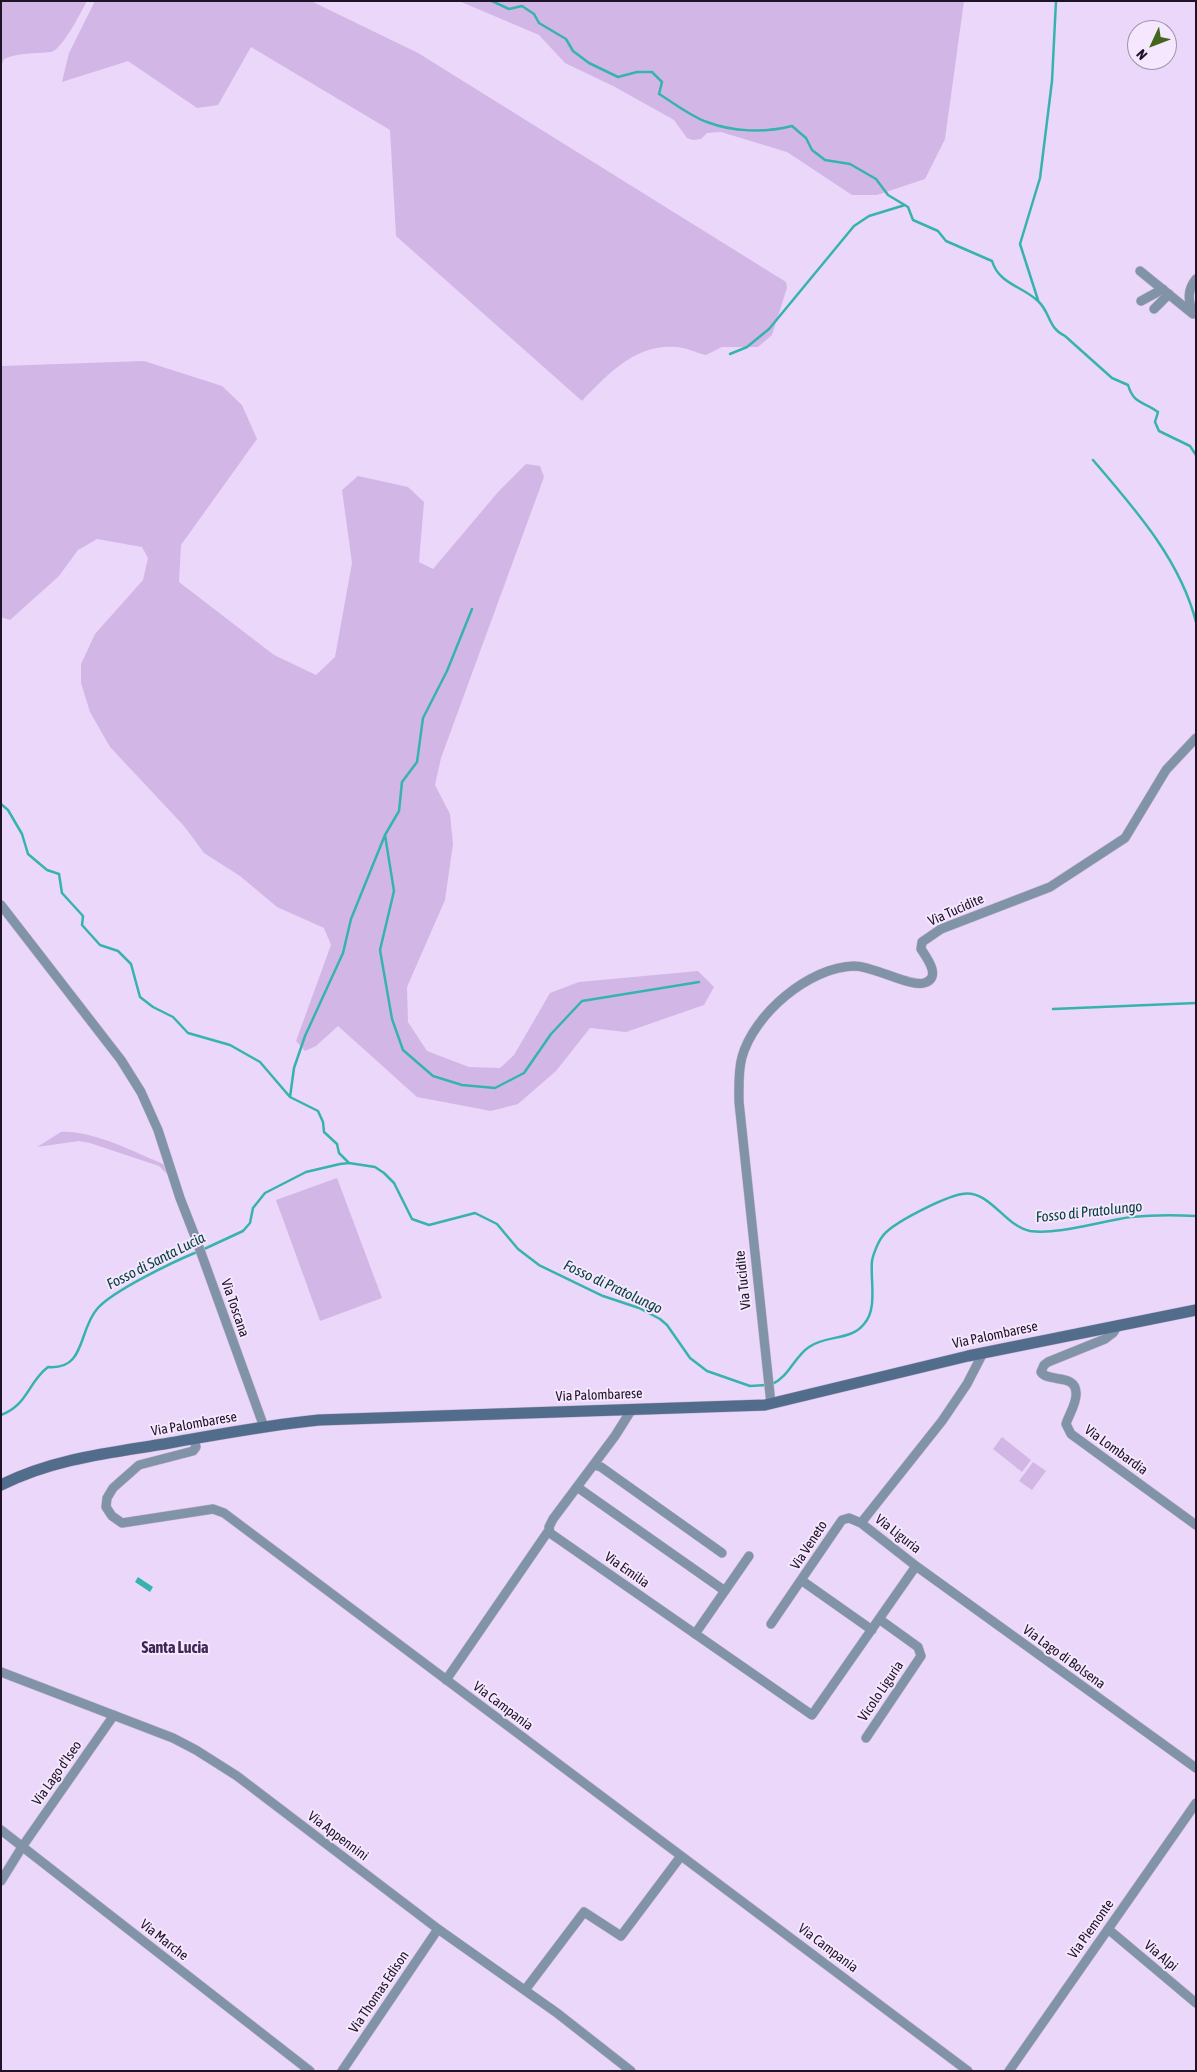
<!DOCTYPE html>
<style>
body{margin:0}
#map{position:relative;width:1197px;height:2072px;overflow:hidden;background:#ebd7f9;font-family:"Asap Condensed",sans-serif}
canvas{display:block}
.frame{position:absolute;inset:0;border:2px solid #1f1327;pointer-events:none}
.north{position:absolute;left:1127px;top:20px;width:50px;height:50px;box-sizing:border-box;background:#f4e7fe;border:1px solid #9f92a8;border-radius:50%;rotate:227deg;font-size:14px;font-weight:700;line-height:20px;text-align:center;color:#1f1327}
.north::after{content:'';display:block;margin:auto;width:18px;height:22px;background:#44661c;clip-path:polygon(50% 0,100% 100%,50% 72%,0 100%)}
</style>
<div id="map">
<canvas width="1197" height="2072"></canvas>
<div class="frame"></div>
<div class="north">N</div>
</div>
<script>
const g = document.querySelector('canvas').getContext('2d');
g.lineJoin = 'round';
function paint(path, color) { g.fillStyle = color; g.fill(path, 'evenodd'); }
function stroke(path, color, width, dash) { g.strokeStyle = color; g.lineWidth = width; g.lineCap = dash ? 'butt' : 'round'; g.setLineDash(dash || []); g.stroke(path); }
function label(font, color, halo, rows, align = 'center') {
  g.font = font + ' "Asap Condensed",sans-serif'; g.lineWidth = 4; g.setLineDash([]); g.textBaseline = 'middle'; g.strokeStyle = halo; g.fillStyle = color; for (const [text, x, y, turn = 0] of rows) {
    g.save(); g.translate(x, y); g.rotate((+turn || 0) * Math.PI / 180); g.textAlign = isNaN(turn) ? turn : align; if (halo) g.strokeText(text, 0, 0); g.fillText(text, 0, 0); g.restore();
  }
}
paint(new Path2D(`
 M1,1H87C81,12 62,50 51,52C34,54 20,52 4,59L1,66Z
 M95,1H311L418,53L786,282L787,288L772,335L758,347H722L706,355C696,353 685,347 676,347C635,344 608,374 582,401L396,236L390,130L251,47L218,105L197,108L128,61L62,82L69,53Z
 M459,1H964L945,139L925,179L877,195H852L787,152L721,132L707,133L701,139L693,140L687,138L674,120L615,87L565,63L539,35Z
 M144,361L222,386L242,405L257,439L181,545L179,582L274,655L316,675L335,657L352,563L342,490L358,476L408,487L424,502L419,562L433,569L498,492L526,464L540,466L544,477L441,758L435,785L450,814L453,844L445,900L407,987L408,1022L427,1051L469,1067L500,1068L514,1055L550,993L579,982L698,971L714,987L704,1005L626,1032L590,1028L556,1071L518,1104L491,1111L417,1097L338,1026L316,1046L305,1051L296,1041L331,945L324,928L277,907L240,876L204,853L184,826L110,747L90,712L81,683V664L95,634L143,580L148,558L142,547L97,539L78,550L59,576L10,620L1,617V366Z
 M61,1132C92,1130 134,1152 163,1164L167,1168V1174L159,1166L90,1143L79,1141L37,1147Z
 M337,1178L382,1298L320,1321L276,1200Z
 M1002,1437L1031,1460L1022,1472L993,1449Z
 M1033,1462L1046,1471L1032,1490L1019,1481Z`), '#d2b7e6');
paint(new Path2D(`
 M138,1577L153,1587L150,1592L135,1582Z`), '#37b3ae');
stroke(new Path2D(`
 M492,1L509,9L522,6L534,14L539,23L566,39L573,51L589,63L618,77L637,72H652L662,82L659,94C674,103 690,116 707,122C733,132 765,133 792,126L806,138L812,150L825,160L850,164L876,179L888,195L908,207L913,220L938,231L946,241L992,261C999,284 1022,286 1038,301C1051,313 1047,327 1065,336L1112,378L1128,385C1134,405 1144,401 1158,412L1155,422L1159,431L1190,446L1196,455
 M1038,300L1020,244L1040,178L1052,81L1056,1
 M730,354L747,347L769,329L854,226L869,216L905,205
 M1093,460C1134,508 1180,559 1196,622
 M1,804L8,810L22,834L28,854L47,870L59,874L62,893L83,916L82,925L100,945L118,951L131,964L140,997L153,1007L173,1017L188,1033L230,1045L260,1062L290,1097L318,1111L323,1122L324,1132L337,1144L339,1153L349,1163
 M385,835L394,891L380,950L392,1019L403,1050L433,1076L462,1085L495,1088L524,1073L551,1034L582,1001L699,982
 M1053,1009L1196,1003
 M290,1097L294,1068L305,1036L343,953L351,919L385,835L399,811L402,782L417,762L423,718L447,671L472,609
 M202,1250L243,1231L250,1223L253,1208L265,1193L306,1172L340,1164L349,1163L375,1167L384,1173L394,1183L412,1219L429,1225L475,1213L497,1224L518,1249L539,1265L603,1296L639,1308L660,1319L667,1325L690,1358L707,1371L750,1386L766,1385
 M772,1384C789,1377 794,1357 809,1347C825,1335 851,1341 864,1324C878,1309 870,1279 872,1261C873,1255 878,1242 882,1237C891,1223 945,1197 962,1194C990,1189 1004,1226 1030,1231C1058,1235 1101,1221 1131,1217C1152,1215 1175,1215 1196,1216
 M1,1415C28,1405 28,1382 48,1367C86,1370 78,1331 97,1309C112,1291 175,1261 197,1252`), '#37b3ae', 2.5);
const minor = new Path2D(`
 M1140,271L1193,314
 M1141,301L1163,289
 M1154,309L1169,294
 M1193,313C1188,300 1187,290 1196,279
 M1,905L121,1060L141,1092L158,1130L180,1198L196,1239L264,1427
 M1118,1325L1113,1333L1105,1339L1048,1362L1044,1365L1041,1372C1048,1383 1076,1373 1076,1393C1077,1403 1069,1414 1066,1424L1071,1434L1196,1525
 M771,1404L739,1102C739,1088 738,1071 742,1057C754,1014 809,967 854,966C874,966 909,987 924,983C942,978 927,958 921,949L922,942L941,929L1050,887L1125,838L1166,770L1196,738
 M632,1409L615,1436L553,1519L549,1527L550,1533L812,1715L916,1566L861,1523L942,1421L967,1384L983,1353
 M194,1439L196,1447L193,1451L139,1465L113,1488L107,1498L106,1507L112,1516L122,1523L213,1509L224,1513L968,2071
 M594,1465L601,1467L722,1553
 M577,1487L725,1591
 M861,1523L849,1518L842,1520L801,1580L872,1630
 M916,1566L1196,1768
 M771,1624L801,1580
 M695,1634L749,1556
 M1,1672L173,1738L196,1750L237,1776L438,1929L557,2013L631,2071
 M446,1680L549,1530
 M866,1738L921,1656L918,1647L879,1619
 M1,1830L310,2071
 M1,1881L22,1847L114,1715
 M1108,1929L1196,2003
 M525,1990L584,1912L621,1936L681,1856
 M342,2071L438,1929
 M1009,2071L1196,1803`);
const secondary = new Path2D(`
 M1,1485C53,1459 108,1453 164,1444C216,1435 267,1425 319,1420L765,1405L968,1356L1196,1310`);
stroke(minor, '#c6b4d3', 10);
stroke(secondary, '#c6b4d3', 12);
stroke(minor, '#8093a7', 9);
stroke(secondary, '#526d8b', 11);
label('14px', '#1f1327', '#f4e7fe', [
 ["Via Tucidite",956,910,-24],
 ["Via Tucidite",743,1280,-96],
 ["Via Toscana",235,1308,71],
 ["Via Palombarese",995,1335,-12],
 ["Via Palombarese",599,1395,-2],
 ["Via Palombarese",194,1424,-10],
 ["Via Lombardia",1116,1450,36],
 ["Via Liguria",898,1534,38],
 ["Via Veneto",809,1545,-57],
 ["Via Emilia",627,1570,35],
 ["Via Lago di Bolsena",1064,1657,36],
 ["Vicolo Liguria",881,1691,-56],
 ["Via Campania",503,1706,37],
 ["Via Lago d'Iseo",57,1773,-55],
 ["Via Appennini",338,1836,37],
 ["Via Piemonte",1091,1929,-55],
 ["Via Marche",164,1940,38],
 ["Via Campania",828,1948,37],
 ["Via Alpi",1161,1956,40],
 ["Via Thomas Edison",379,1992,-56]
]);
label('italic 15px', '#043e3b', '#f4e7fe', [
 ["Fosso di Pratolungo",1089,1212,-6],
 ["Fosso di Santa Lucia",156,1261,-27],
 ["Fosso di Pratolungo",613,1287,25]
]);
label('bold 16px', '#402452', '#f4e7fe', [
 ["Santa Lucia",175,1648]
]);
</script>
